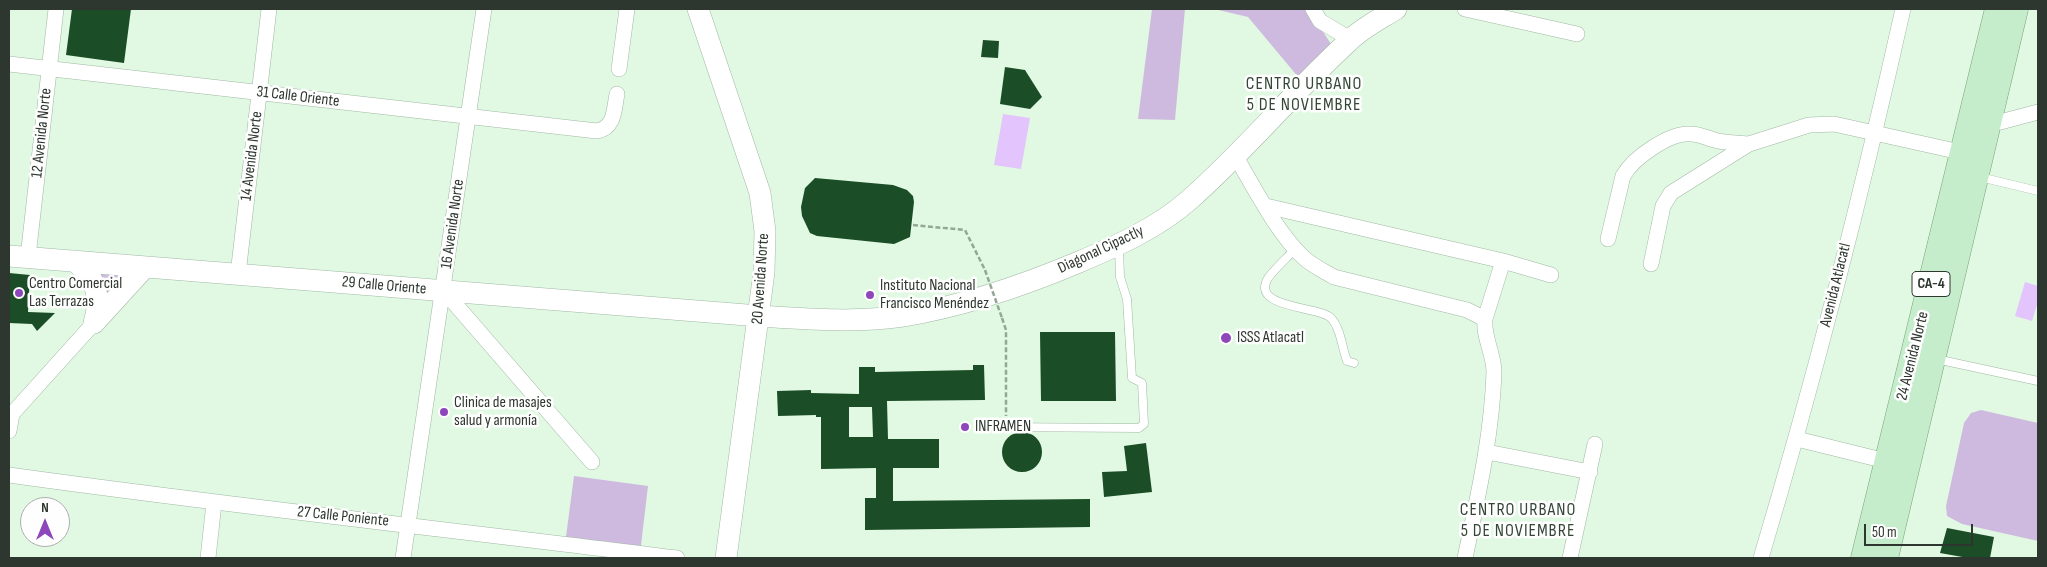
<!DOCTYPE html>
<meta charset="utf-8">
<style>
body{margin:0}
#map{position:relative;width:2047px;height:567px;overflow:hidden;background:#e1f9e3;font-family:"Sofia Sans Condensed",sans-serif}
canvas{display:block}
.frame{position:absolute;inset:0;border:10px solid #2e372f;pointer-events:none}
.north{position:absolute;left:20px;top:497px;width:50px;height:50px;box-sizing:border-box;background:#fefefe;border:1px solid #abaeab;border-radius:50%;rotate:0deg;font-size:14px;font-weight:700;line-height:20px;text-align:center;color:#2e372f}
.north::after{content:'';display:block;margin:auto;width:18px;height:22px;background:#8d47ba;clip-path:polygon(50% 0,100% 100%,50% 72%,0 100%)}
.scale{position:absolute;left:1864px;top:524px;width:109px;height:22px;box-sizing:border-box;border:2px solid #2e372f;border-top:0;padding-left:6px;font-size:15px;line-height:18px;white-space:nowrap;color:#2e372f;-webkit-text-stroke:4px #fefefe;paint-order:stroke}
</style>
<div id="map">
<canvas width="2047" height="567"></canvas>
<div class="frame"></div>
<div class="north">N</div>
<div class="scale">50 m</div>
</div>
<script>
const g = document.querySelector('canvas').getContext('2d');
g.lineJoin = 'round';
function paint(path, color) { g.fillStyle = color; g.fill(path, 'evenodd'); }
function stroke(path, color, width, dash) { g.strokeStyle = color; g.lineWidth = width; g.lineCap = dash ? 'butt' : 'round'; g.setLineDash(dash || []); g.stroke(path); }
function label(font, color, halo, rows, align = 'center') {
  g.font = font + ' "Sofia Sans Condensed",sans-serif'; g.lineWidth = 5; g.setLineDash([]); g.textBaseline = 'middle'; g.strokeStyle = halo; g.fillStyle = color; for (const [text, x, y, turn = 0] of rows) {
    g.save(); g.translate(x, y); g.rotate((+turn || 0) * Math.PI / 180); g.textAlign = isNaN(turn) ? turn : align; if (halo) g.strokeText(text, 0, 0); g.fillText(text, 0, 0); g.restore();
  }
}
paint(new Path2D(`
 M1152,9H1185L1175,120L1138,119Z
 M1214,9H1308L1333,47L1299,78L1248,17Z
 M88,266L136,271L102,311Z
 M1981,410L2038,423V541L1962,524L1947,516L1946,506L1964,423L1971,413Z
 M574,476L648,486L640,554L565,544Z`), '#cfbadf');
paint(new Path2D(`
 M1003,114L1030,118L1021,169L994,165Z
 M2025,282L2038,286V301L2032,321L2015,316Z`), '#e3c4fc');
paint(new Path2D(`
 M72,9H131L124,63L66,55Z
 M983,40L999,41L998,58L981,57Z
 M1005,67L1025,70L1042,97L1030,109L1000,104Z
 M815,178L893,185L907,190L913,196L914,202L910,237L894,244L817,236L810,233L802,216L801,207L805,188Z
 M9,273L30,275L28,312L55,313L37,331L32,324L9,323Z
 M1040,332H1115L1116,401H1041Z
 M973,365H984L985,400L887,401L888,439H939V468H893V501L1090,499V527L865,530V498H876V468L821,469V417H816V415L778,416L777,391L811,390V393L859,394V367H875V372L973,370ZM849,407H872L873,437H849Z
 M1002 452a20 20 0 1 1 40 0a20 20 0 1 1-40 0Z
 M1146,443L1152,492L1104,497L1102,472L1127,471L1124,446Z
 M1947,528L1994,537L1990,558H1968L1940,553Z`), '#1b4d26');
const lane = new Path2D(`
 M1980,177L2038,191
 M1295,249C1289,256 1270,273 1267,280C1253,309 1320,306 1331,318C1341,329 1342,348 1347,361L1354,363
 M1936,359L2038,381
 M989,427L1139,428L1144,424L1142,383L1132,378L1127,299L1120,277L1119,247`);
const street = new Path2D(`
 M1313,9L1320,21L1350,39
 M1465,9L1577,34
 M9,64L597,131C615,128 614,109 617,94
 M619,69L627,9
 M1989,125L2038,112
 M1236,157C1255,189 1277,233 1304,258C1313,266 1324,271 1334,277L1467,310L1485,319C1483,337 1494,354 1494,372C1492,435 1478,496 1465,558
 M1266,206L1503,261L1551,275
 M1608,239L1623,176C1633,158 1670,132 1691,134C1700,134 1709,139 1718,141C1728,143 1739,143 1749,144
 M28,257L56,9
 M1651,264L1663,206L1671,193L1749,144L1809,125L1834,124L1969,154
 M238,274L269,9
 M443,290L592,462
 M1485,319L1503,261
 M9,431L12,414L94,323
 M1797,439L1894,463
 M1487,452L1590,472
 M9,475C231,506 454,530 677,558
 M208,558L214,503
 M403,558L484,9
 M1570,558L1595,444
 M1761,558C1815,377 1862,193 1903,9`);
const secondary = new Path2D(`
 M698,9L760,193L765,231L764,272L726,558
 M9,256L759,316C807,319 855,323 903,316C964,306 1022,286 1079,262C1117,246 1157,228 1188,201C1245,151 1293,92 1349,41C1362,28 1380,19 1396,9
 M74,261C96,276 102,298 94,323
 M94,323L145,267`);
const primary = new Path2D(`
 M1863,558L1997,9
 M1886,558L2016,9`);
stroke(lane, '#a1b8a4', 9);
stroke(street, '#a1b8a4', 16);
stroke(secondary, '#a1b8a4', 22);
stroke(primary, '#78a67e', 25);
stroke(new Path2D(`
 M913,225L965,230L985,270
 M1002,318L1006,330V416`), '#94a696', 2.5, [5, 2.5]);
stroke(lane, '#fff', 8);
stroke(street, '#fff', 15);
stroke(secondary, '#fff', 21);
stroke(primary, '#c6edcb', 24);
stroke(new Path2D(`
 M985,270L1002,318`), '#94a696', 2.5, [5, 2.5]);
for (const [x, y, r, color] of [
 [19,293,5,"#8d47ba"],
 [870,295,5,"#8d47ba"],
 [1226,338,6,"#8d47ba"],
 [444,412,5,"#8d47ba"],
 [965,427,5,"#8d47ba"]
]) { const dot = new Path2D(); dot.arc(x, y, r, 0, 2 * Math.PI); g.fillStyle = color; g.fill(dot); stroke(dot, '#fefefe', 2); }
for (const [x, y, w] of [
 [1931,284,38]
]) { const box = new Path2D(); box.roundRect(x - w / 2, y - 12.5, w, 25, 4); g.fillStyle = '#fefefe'; g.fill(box); stroke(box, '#2e372f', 1); }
label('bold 15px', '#2e372f', null, [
 ["CA-4",1931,284]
]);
label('16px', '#2e372f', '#fefefe', [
 ["31 Calle Oriente",298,97,7],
 ["12 Avenida Norte",42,133,-84],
 ["14 Avenida Norte",252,156,-83],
 ["16 Avenida Norte",453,224,-82],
 ["Diagonal Cipactly",1101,250,-25],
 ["20 Avenida Norte",761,279,-86],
 ["Avenida Atlacatl",1836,285,-76],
 ["29 Calle Oriente",384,286,5],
 ["24 Avenida Norte",1913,356,-76],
 ["27 Calle Poniente",343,517,6]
]);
label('16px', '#2e372f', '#fefefe', [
 ["Centro Comercial",29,284],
 ["Las Terrazas",29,302],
 ["Instituto Nacional",880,286],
 ["Francisco Menéndez",880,304],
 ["ISSS Atlacatl",1237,338],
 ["Clinica de masajes",454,403],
 ["salud y armonía",454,421],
 ["INFRAMEN",975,427]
], 'left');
g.letterSpacing = '1px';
label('18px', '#344736', '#fefefe', [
 ["CENTRO URBANO",1304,84],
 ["5 DE NOVIEMBRE",1304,105],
 ["CENTRO URBANO",1518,510],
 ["5 DE NOVIEMBRE",1518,531]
]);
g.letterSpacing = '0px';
</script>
